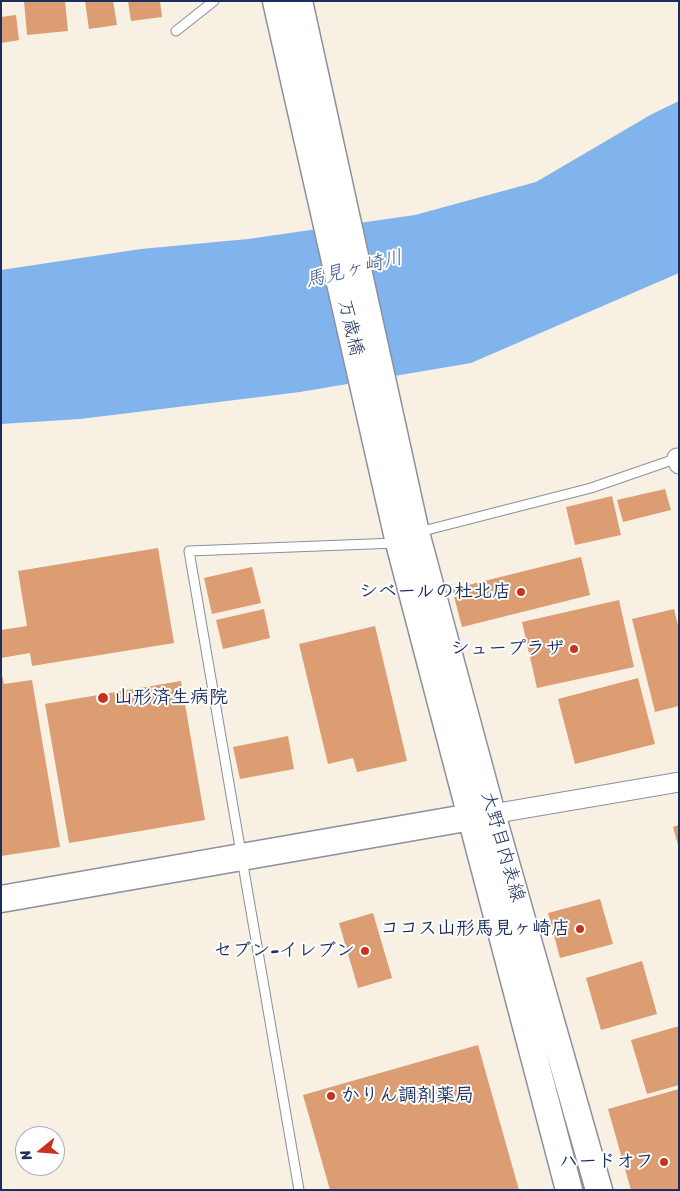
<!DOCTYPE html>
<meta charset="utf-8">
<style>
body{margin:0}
#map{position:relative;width:680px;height:1191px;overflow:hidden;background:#f8f0e2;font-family:Sriracha,sans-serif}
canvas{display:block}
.frame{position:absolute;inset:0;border:2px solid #1b2f5e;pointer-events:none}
.north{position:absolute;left:15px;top:1126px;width:50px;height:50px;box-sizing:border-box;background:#fff;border:1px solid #a4acbf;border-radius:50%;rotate:253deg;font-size:14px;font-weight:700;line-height:20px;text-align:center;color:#1b2f5e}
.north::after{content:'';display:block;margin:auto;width:18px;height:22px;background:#c8321e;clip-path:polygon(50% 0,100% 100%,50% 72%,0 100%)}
</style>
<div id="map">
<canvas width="680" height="1191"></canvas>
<div class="frame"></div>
<div class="north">N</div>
</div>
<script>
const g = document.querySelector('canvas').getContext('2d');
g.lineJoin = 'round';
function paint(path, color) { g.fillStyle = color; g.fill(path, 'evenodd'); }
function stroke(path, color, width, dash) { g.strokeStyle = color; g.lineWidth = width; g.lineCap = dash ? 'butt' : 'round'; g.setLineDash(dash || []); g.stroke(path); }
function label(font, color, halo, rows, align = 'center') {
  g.font = font + ' Sriracha,"Klee One",sans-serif'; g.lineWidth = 4; g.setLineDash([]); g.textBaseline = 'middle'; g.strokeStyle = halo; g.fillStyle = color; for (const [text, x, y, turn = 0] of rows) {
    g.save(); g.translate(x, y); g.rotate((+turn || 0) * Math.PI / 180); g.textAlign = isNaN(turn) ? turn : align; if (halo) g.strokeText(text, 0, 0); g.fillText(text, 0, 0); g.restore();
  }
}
paint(new Path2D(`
 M679,101V273L471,363L300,392L80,419L1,424V270L141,249L248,239L415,215L536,182L652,114Z`), '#81b3ed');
paint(new Path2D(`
 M24,1H65L68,31L27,35Z
 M85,1H113L117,25L89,29Z
 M128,1H160L162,17L131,21Z
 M16,15L19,40L1,43V17Z
 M665,489L671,510L623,522L617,500Z
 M612,496L621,535L575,545L566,507Z
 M158,548L174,643L32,666L30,653L1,658V630L27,626L18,571Z
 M581,557L590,595L462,627L452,589Z
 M252,567L261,603L212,614L204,578Z
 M619,600L634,667L537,688L522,622Z
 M264,609L270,638L223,649L216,620Z
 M674,609L679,629V706L655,712L632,619Z
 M375,626L407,761L357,772L353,758L328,764L299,644Z
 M1,671L4,684L32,680L60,847L1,856Z
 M638,678L655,744L575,764L558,699Z
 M181,681L205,820L69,843L45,704Z
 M288,736L294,769L240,779L233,747Z
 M679,825V845H678L673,827Z
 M600,899L613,944L560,958L548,913Z
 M373,913L392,978L358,988L339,923Z
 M642,961L657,1014L601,1030L586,978Z
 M679,1026V1085L647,1094L631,1040Z
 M478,1045L519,1190H330L303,1095Z
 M679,1089V1190H631L608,1109Z`), '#db9d71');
const lane = new Path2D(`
 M176,31L214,1
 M419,532L591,488L678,458
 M299,1190L189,551L396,543`);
const street = new Path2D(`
 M677,458L679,464
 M492,814L679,782`);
const secondary = new Path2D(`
 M276,1L399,543L569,1190
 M299,1L416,533L492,814L599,1190
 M1,899L471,817`);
stroke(lane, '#8a90a0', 11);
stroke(street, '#8a90a0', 21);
stroke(secondary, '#8a90a0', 29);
stroke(lane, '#fff', 9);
stroke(street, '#fff', 19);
stroke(secondary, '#fff', 26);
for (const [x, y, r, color] of [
 [521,592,5,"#c8321e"],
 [574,649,5,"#c8321e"],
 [103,698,6,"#c8321e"],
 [580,929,5,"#c8321e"],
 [365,951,5,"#c8321e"],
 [331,1096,5,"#c8321e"],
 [664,1162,5,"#c8321e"]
]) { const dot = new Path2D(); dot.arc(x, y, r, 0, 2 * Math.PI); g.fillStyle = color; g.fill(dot); stroke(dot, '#fff', 2); }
label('19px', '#1b2f5e', '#fff', [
 ["万歳橋",350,328,77],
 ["大野目内表線",502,847,74]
]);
label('bold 19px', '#1b2f5e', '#fff', [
 ["シベールの杜北店",511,592],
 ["シュープラザ",564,649],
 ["山形済生病院",114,698,"left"],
 ["ココス山形馬見ヶ崎店",570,929],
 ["セブン-イレブン",355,951],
 ["かりん調剤薬局",341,1096,"left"],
 ["ハードオフ",654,1162]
], 'right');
label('italic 20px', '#3f5d90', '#fff', [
 ["馬見ヶ崎川",354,270,-14]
]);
</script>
